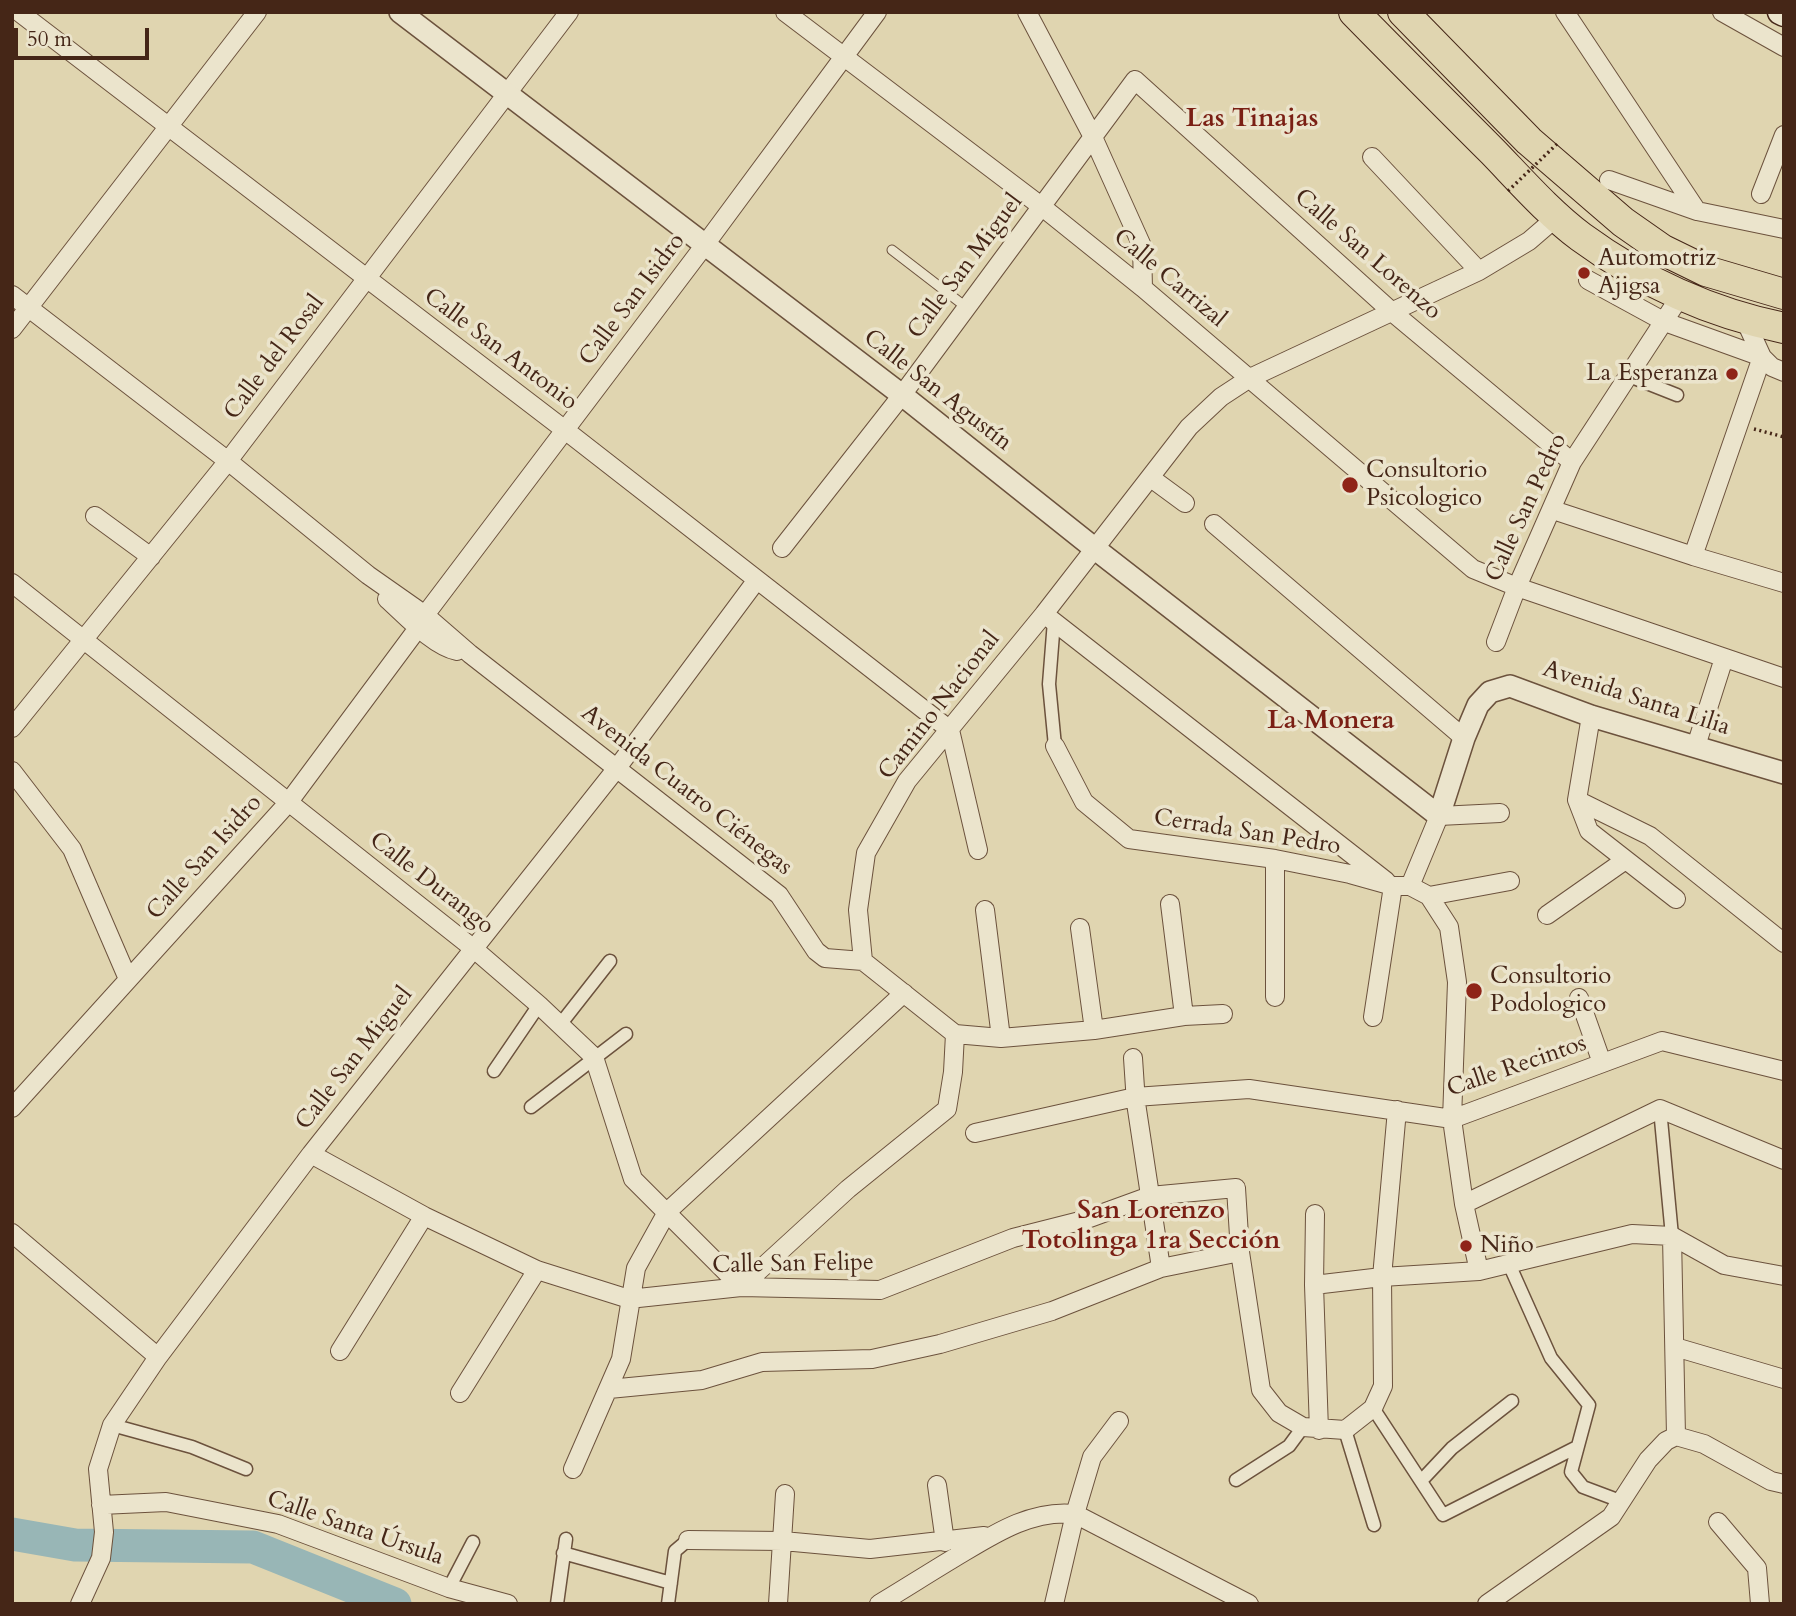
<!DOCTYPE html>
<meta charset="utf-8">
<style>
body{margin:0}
#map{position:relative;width:1796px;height:1616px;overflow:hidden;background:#e0d5b0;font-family:Cardo,serif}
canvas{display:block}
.frame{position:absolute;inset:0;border:14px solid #452617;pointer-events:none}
.scale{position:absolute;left:14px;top:28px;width:135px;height:32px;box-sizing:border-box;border:4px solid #452617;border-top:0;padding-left:9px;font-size:21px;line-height:24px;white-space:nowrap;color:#452617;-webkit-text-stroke:5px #ebe4cc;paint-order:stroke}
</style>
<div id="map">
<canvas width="1796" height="1616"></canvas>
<div class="frame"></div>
<div class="scale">50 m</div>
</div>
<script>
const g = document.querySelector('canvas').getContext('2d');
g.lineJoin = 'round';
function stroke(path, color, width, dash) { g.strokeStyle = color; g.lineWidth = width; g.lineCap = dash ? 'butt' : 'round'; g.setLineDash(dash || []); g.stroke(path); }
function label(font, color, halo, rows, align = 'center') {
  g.font = font + ' Cardo,serif'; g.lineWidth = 7; g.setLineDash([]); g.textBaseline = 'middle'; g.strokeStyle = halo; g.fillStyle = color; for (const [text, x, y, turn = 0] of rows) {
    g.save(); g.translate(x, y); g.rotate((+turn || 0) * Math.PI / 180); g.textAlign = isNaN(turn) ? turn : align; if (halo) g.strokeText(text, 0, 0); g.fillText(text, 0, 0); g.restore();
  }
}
stroke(new Path2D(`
 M12,1534L75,1545L253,1547L395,1604`), '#98b6b6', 33);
const service = new Path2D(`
 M892,250L966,307`);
const pedestrian = new Path2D(`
 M1629,376L1677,395
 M1054,621L1049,684L1055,746
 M559,1026L610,961
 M494,1071L539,1005
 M531,1107L626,1034
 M1660,1109L1672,1236
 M1509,1264L1551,1358L1589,1405L1571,1472L1583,1487L1623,1502
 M1373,1408L1443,1515L1577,1447
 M112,1425L192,1447L246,1469
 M1345,1430L1374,1525
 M1236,1480L1289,1446L1303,1427
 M1421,1481L1452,1448L1512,1401
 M563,1553L671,1583
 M449,1588L473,1542
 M557,1604L566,1539
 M668,1604L675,1551L688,1540`);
const minor = new Path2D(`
 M19,12L565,430L950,730L978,850
 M785,12L1041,206L1143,288L1473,569L1517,587L1784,678
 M1027,12L1093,137L1142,246L1143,288
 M1565,12L1697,211L1784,229
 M1722,12L1784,47
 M1372,157L1479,271
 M1609,180L1697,211
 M1761,194L1784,135
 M1588,280L1665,322L1762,357L1772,367L1784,372
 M12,295L228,461L368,575L425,615L470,654L779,895L816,951L825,958L863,961
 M12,329L257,12
 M1151,478L1185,503
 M1553,510L1693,556L1784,583
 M95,516L151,557
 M1214,524L1464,738
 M782,548L902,395L1135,80L1391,311L1572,462
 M1693,556L1762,357L1745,320
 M12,583L474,949L539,1005L594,1057L633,1179L741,1287
 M387,599C405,615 433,646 457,651
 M1044,614L1386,881
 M425,615L704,246L877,12
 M1496,642L1517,587L1572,462L1681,295
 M12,728L228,461L569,12
 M1055,746L1084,802L1129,839L1275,859L1350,874L1393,886H1410L1429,896L1449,927L1457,982L1452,1119L1464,1204L1479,1271
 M1696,746L1724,658
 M12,771L72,849L128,979
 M1577,800L1650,836L1784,943
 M1577,800L1589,831L1676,899
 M1577,800L1591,716
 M1275,859V997
 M1410,886L1439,816L1500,813
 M1429,896L1510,881
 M1170,904L1184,1016
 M985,910L1001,1038
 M1547,915L1624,861
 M1080,928L1094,1030
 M1579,998L1602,1063
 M1223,1014L1184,1016L1094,1030L1001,1038L955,1034L863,961L858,910L866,853L907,781L1044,614L1189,427L1221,397L1250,378L1479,271L1529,241L1558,216
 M1373,1017L1393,886
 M1133,1058L1136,1103L1161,1268
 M12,1108L288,803L418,628
 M975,1133L1135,1097L1249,1089L1452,1119L1662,1041L1784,1071
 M311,1154L424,1216L537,1270L629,1299L741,1287L880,1290L1013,1238L1084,1220L1150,1196L1236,1188L1240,1252L1261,1390L1279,1413L1303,1427L1345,1430L1373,1408L1383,1386L1382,1277L1397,1110
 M1464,1204L1660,1109L1784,1160
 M1315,1214L1314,1285L1319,1430
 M12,1233L158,1357
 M1672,1236L1676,1436
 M1314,1285L1382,1277L1479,1271L1632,1234L1672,1236L1724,1265L1784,1276
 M741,1287L848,1189L947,1109L953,1072L955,1034
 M1675,1347L1784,1379
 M340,1351L424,1216
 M609,1389L702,1380L762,1362L872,1359L940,1344L1052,1311L1161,1268L1240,1252
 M460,1393L537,1270
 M573,1469L621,1359L636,1268L667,1212L904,993
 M937,1485L945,1542
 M101,1505L166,1502L278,1524L449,1588L508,1604
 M1718,1522L1757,1568L1760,1604
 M688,1540L783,1541L870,1549L984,1536
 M80,1604L101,1558L104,1532L98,1469L112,1425L158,1357L311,1154L617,768L756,581
 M778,1604L785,1494
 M879,1604C904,1589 929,1573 954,1558C991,1536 1030,1509 1075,1514L1249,1604
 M1054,1604L1075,1514L1092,1457L1119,1421
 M1487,1604L1611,1517L1648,1460L1666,1441L1676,1436L1704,1444L1771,1481L1784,1484`);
const tertiary = new Path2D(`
 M400,12L902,395L1094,548L1439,816L1464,738L1478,705L1490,692L1510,686L1591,716L1784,773`);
const secondary = new Path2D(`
 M1780,12L1784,14`);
const trunk = new Path2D(`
 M1354,12C1400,59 1447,106 1493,152C1521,181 1549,213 1581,237C1641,281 1711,313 1784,328
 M1403,12L1529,141L1623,222L1663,250L1706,271L1784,294`);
stroke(service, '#6c523d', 11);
stroke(pedestrian, '#6c523d', 15);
stroke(minor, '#6c523d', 20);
stroke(tertiary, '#6c523d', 24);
stroke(secondary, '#452617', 27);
stroke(trunk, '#452617', 32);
stroke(new Path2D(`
 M1754,429L1784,437`), '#452617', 3.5, [2, 3.5]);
stroke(service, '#ebe4cc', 9);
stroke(pedestrian, '#ebe4cc', 12);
stroke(minor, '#ebe4cc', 18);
stroke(tertiary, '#ebe4cc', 21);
stroke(secondary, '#ebe4cc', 24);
stroke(trunk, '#e0d5b0', 30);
stroke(new Path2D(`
 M1508,191L1558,143`), '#452617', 3.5, [2, 3.5]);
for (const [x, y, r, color] of [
 [1584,273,7,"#8f2418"],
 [1732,374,7,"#8f2418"],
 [1350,485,9,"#8f2418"],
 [1474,991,9,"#8f2418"],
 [1466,1246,7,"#8f2418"]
]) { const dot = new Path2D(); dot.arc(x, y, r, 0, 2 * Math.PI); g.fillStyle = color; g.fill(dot); stroke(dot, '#ebe4cc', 2.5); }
label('24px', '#452617', '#ebe4cc', [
 ["Calle San Lorenzo",1367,255,41],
 ["Calle San Miguel",966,267,-53],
 ["Calle Carrizal",1169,279,40],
 ["Calle San Isidro",633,300,-53],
 ["Calle San Antonio",500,350,37],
 ["Calle del Rosal",275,358,-53],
 ["Calle San Agustín",937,391,38],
 ["Calle San Pedro",1527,508,-65],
 ["Avenida Santa Lilia",1636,699,18],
 ["Camino Nacional",940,706,-52],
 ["Avenida Cuatro Ciénegas",686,791,38],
 ["Cerrada San Pedro",1247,833,9],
 ["Calle San Isidro",205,858,-48],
 ["Calle Durango",431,884,38],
 ["Calle San Miguel",355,1059,-52],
 ["Calle Recintos",1517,1067,-19],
 ["Calle San Felipe",793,1265,-1],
 ["Calle Santa Úrsula",355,1529,19]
]);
label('24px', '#452617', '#ebe4cc', [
 ["Automotriz",1598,259],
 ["Ajigsa",1598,287],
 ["La Esperanza",1718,374,"right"],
 ["Consultorio",1366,471],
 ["Psicologico",1366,499],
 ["Consultorio",1490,977],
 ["Podologico",1490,1005],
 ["Niño",1480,1246]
], 'left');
label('bold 26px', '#7a1f14', '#ebe4cc', [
 ["Las Tinajas",1252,120],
 ["La Monera",1331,722],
 ["San Lorenzo",1151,1212],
 ["Totolinga 1ra Sección",1151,1242]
]);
</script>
